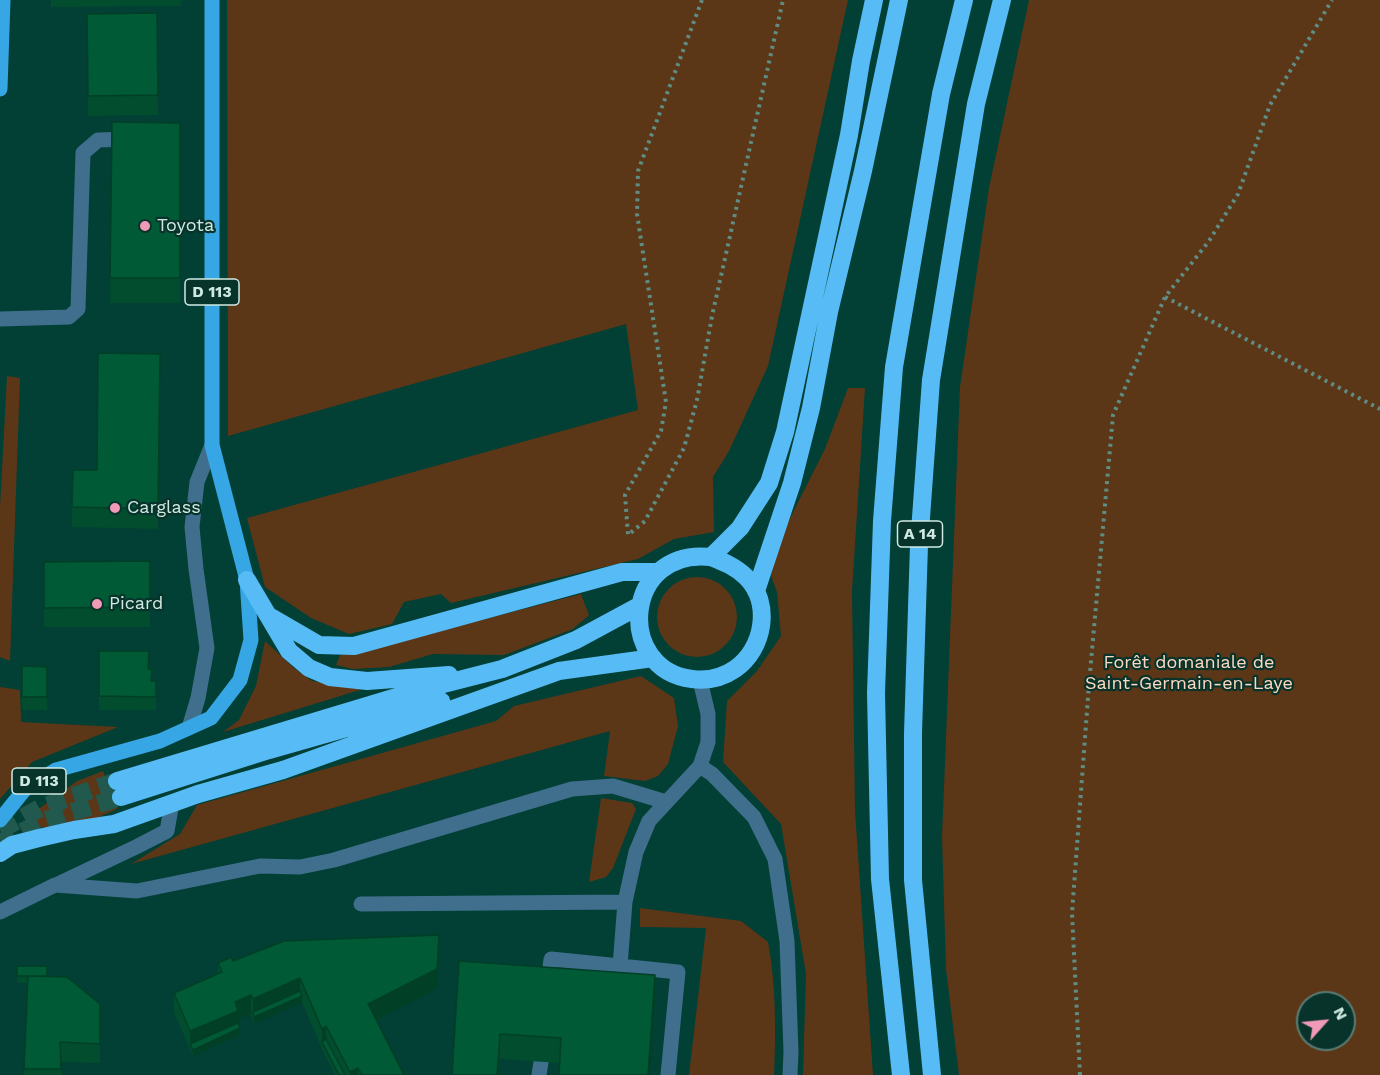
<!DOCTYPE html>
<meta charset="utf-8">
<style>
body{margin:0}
#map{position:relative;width:1380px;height:1075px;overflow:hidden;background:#023f35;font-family:"Work Sans",sans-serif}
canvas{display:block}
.north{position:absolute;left:1296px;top:991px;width:60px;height:60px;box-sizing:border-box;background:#08332b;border:2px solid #587c74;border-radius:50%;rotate:63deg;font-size:16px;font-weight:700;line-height:24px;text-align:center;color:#cfeae2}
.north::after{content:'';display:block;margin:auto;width:21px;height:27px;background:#ef9ab7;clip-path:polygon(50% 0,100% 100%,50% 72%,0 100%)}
</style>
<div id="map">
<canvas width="1380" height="1075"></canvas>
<div class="north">N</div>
</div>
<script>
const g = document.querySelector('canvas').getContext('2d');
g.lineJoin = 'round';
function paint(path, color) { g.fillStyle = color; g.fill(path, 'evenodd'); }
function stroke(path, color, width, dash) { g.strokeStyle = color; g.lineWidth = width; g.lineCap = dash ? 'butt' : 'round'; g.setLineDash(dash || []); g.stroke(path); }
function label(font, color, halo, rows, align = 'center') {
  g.font = font + ' "Work Sans",sans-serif'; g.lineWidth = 4.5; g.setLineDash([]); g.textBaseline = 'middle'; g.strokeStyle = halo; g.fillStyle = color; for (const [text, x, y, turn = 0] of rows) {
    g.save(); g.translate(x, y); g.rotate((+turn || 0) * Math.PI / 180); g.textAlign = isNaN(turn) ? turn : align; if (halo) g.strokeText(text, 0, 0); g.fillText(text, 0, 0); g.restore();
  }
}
paint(new Path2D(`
 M227,0H848L768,366L729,451L713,477L714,532L674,539L638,559L451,603L441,594L404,602L392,624L349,634L311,618L265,587L247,518L638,410L626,324L228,436Z
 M1029,0H1380V1075H959L946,969L942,837L960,387L989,188ZM1308,1003H1344V1039H1308Z
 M7,376L20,378L10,661L0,657V507Z
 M848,388H865L852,591L855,811L873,1075H803L806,974L781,824L723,762L727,701L757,671L781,636L777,592L771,576L782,534L825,449Z
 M657 617a40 40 0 1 1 80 0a40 40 0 1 1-80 0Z
 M581,594L589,615L573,629L504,655L433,654L389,667L353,669L336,665L340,655L356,653Z
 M265,641L294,668L312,681L363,689L223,732L239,720L256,686Z
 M641,676L674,698L678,726L668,764L658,776L645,781L604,776L610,731L131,864L180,834L197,805L496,721L514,706Z
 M0,687L20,690L21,722L118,727L32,762L0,799Z
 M103,771L117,809L81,825L32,828L33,813L77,781Z
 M601,798L632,803L636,809L613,868L606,877L589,882Z
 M640,908L741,921L768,942C776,985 776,1031 774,1075H689L706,928L640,927Z`), '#5c3717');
stroke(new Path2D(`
 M0,830L40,808L117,781
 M0,846L4,841L44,821L121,797`), '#21594f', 18, [18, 9]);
stroke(new Path2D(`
 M702,0L638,171L637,214L666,402L661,431L625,495L628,535L645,521L684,448L697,400L712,316L783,0
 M1165,297L1380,409
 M1080,1075L1072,913L1089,684L1113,415L1165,297L1209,241L1238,194L1270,105L1332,0`), '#5f8c83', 4, [3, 4.5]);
stroke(new Path2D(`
 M0,319L69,317L78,309L83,153L98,140L130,139
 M189,728L198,698L207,648L196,569L192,527L197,482L212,445
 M700,766L712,774L754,817L775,859L787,941L791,1052L790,1075
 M58,884L138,846L167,831L172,803
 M361,904L625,902
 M0,912L55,885L137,891L260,866L300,867L334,860L572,789L613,786L666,802
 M548,987L551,959L620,966
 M539,1075L541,1062
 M668,1075L678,972L620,966L625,902L636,852L649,821L700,766L708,742V714L700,680`), '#3f6f8d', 15);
stroke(new Path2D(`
 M0,89L3,0
 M0,820L25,789L56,770L160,741L211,718L240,680L251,640L247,580L212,445V0`), '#36a7e4', 15);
stroke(new Path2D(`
 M711,557C724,562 736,567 746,577C772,603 764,649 735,669C722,678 707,681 692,679C614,669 624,547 711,557L740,528L769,483L785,432L849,135L861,61L874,0
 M247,580L289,651L309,668L330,677L367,681L449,675
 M756,591L792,483L811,408L829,312L863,171L899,0
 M269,616L319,645L354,646L622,572H659
 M117,781L416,691L502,669L576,640L639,606
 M121,797L269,750L441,701
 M0,853L12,845L39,838L74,830L114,824L198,794L283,770L559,671L653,658
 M901,1075L880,879L876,693L882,521L894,367L941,94L964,0
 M932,1075L913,880V733L919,545L931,380L976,104L1002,0`), '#57bbf5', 18);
paint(new Path2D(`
 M51,0H181V6L51,7Z
 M157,13L158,115L88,116L87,14Z
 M112,122L180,123V303H110Z
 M160,354L158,529L72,527V507L97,470Z
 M150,561V627H44V562Z
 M99,651L149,669L152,681H156V710H99Z
 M22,666L47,667V710H22Z
 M439,955L437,989L376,1020L404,1075H335L322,1049L302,1002L254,1024L251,1014L238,1020L240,1035L193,1056L174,1013V993L218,974V963L233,961Z
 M459,961L655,1000L650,1075H559L560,1063L500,1059L499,1075H452Z
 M17,966H47V977L100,1004V1063L61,1062V1075H24L27,983H17Z`), '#014d2e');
paint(new Path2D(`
 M439,935V955L437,989L368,1024V1004Z
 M655,975V1000L650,1075H648Z
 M300,978V997L302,996V1003L254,1024V1017L253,1012V999Z
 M251,995V1014L238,1020V1029L240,1028V1035L193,1056V1050L190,1044V1031L235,1002Z
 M326,1026V1046L322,1042V1029Z
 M500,1034L499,1075H497Z
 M358,1068V1075H350V1072Z`), '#013f26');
const building = new Path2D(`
 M157,13L158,95L88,96L87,14Z
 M112,122L180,123V278H110Z
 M98,353L160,354L158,509L72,507L73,470H97Z
 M150,561V607L44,608V562Z
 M99,651H149L148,669H152L151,681H156V697L99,696Z
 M22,666L47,667V697H22Z
 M439,935L437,969L368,1004L404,1075H362L358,1068L350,1072L326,1026L322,1029L300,978L253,999L251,995L235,1002L238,1011L190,1031L174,993L222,972L218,963L231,957L233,961L284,941Z
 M459,961L655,975L648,1075H559L561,1038L500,1034L497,1075H452Z
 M17,966H47V976H17Z
 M28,976L67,977L100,1004V1044L60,1042L61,1069H24Z
 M300,991L302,996L254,1017L253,1012Z
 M238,1023L240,1028L193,1050L190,1044Z
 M326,1039L345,1075H339L322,1042Z`);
paint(building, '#015a36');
stroke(building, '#013f26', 1.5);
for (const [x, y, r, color] of [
 [145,226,6,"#ef9ab7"],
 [115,508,6,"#ef9ab7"],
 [97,604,6,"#ef9ab7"]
]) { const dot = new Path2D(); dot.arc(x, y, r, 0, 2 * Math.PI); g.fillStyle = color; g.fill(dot); stroke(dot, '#08332b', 2); }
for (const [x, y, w] of [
 [212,292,54],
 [920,534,45],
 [39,781,54]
]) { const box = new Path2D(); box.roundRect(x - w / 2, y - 13, w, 26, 4.5); g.fillStyle = '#08332b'; g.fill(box); stroke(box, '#cfeae2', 1.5); }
label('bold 16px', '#cfeae2', null, [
 ["D 113",212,292],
 ["A 14",920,534],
 ["D 113",39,781]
]);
label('18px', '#cfeae2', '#08332b', [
 ["Toyota",157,226],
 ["Carglass",127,508],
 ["Picard",109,604]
], 'left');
label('18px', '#fcd9c1', '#08332b', [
 ["Forêt domaniale de",1189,663],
 ["Saint-Germain-en-Laye",1189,684]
]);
</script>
